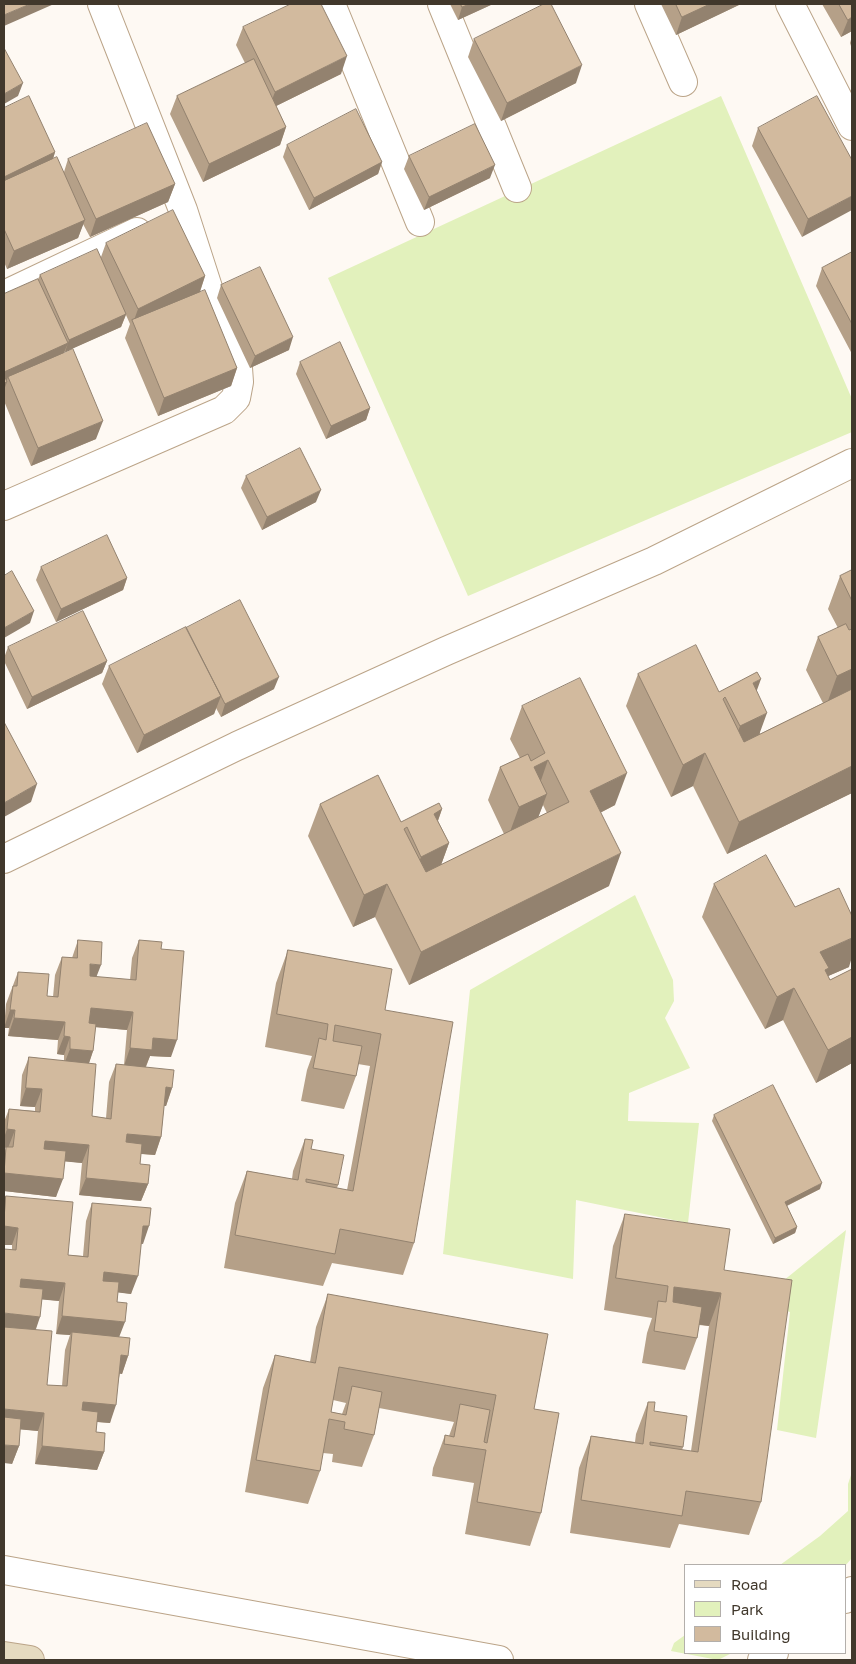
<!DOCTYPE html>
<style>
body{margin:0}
#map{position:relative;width:856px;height:1664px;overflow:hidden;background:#fef9f3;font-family:"Golos Text",sans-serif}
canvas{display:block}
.frame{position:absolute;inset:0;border:5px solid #41382c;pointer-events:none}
.legend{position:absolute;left:684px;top:1564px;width:162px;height:90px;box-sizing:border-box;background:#fff;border:1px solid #b3afab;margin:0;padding:6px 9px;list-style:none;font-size:15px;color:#41382c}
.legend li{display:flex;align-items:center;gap:10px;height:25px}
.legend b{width:25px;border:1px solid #b3afab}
</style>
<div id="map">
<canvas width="856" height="1664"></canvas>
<div class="frame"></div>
<ul class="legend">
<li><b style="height:6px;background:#e5dac0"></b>Road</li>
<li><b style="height:14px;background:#e2f1bc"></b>Park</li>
<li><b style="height:14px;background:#d2ba9e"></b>Building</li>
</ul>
</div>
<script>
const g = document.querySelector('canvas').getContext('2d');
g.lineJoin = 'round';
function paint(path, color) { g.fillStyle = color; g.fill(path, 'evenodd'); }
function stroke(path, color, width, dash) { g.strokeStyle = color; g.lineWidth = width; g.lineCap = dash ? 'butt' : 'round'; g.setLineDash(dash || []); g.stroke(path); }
paint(new Path2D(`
 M721,96L852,399V432L468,596L328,278Z
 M635,895L673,980L674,1001L665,1018L690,1068L629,1093L628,1121L699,1123L688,1223L576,1200L573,1279L443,1254L470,990Z
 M846,1230L816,1438L777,1430L790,1312L757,1302Z
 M852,1472V1558L845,1566L780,1565L820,1536L848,1511V1484Z
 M685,1635V1653H732L718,1660L671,1651L674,1643Z`), '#e2f1bc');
const minor = new Path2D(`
 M331,4L420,222
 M442,4L517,188
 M649,4L683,82
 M790,4L852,126
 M4,295L137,232
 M4,506L224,410L236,398L239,382L238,368L222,331L183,210L102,4
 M4,859L237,746L446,651L654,561L852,463
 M4,1570L499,1660
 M845,1599L852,1591
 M762,1660L774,1653`);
const secondary = new Path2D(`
 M4,1656L30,1660`);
stroke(minor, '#bba488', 30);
stroke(secondary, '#bba488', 30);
stroke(minor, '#fff', 28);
stroke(secondary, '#e5dac0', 28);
paint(new Path2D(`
 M450,4H493L458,20Z
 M661,4H741L676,35Z
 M822,4H852V31L841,37Z
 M243,27L341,74L276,106L286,127L280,145L203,182L170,114L177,96L245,63L236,45Z
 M852,36V49L850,43Z
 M474,39L576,83L501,121L468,57Z
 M4,108L55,152L53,159L64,172L68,159L175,184L168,202L90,237L83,224L78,238L7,269L4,262Z
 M758,128L852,160L802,237L752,146Z
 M287,145L382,162L378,174L309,210L283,157Z
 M409,156L490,178L424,210L404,169Z
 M106,243L205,276L200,292L237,368L231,386L158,416L125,338L130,324L126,315L121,327L64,352V353L96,439L31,466L4,401V294L38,279L40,275L101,257Z
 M852,252V354L816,286L822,268Z
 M221,285L289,350L250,368L217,298Z
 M300,362L370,408L366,420L326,439L296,374Z
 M246,476L316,502L262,530L241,488Z
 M41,567L127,578L123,590L56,622L36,580Z
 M852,570V793L727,854L693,786L671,797L626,706L638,674L719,692L756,691L760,734L823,703L806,670L818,637L838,628L828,609L840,576Z
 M8,647L107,661L102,673L27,709L4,661V658Z
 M109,666L274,689L221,717L216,708L214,714L137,753L102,684Z
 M522,706L615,805L600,813L609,886L409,985L375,917L353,927L308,836L320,804L401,822L442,809L438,821L449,843L441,865L504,834L488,800L500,767L520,758L510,739ZM543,805L547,813L538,817Z
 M714,884L795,907L849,967L828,976L830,980L852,969V1063L816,1083L783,1020L765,1029L702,917Z
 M78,940L96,977L130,980L132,958L139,940L161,949L171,1057L150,1056L146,1067L172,1088L166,1106H164L161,1137L155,1155L141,1154L140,1164L148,1184L141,1201L79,1195L82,1163L65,1161L56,1197L4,1191V1153L6,1148L4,1147V1122L9,1109L35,1111V1107L20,1106L22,1075L29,1057L64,1061V1055L57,1054L58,1040L8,1036L9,1028H4L6,1004L18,972L47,996L53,997L55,975L62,957L72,958ZM95,1027L127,1030L124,1065L116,1064L109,1082L106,1118L92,1116L89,1063L93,1051Z
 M288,950L385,1010L414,1243L403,1275L332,1263L323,1286L224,1268L235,1203L247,1171L292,1179L293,1171L305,1139L311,1149L338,1185L337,1188L347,1190L370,1066L358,1064L356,1076L344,1109L301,1101L307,1070L312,1056L265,1047L276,983Z
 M714,1115L820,1189L787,1206L797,1227L795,1233L773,1244L712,1121Z
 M6,1196L68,1255L83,1256L86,1221L92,1203L143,1244H141L131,1294L118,1292L117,1302L119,1337L128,1356L122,1374L120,1373L110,1423L97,1422L96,1432L104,1452L97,1470L35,1464L38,1431L20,1429L19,1446L12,1464V1245H4V1201ZM42,1299L59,1301L56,1334L70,1335L65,1350L62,1386L47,1385L35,1330Z
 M625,1214L724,1270L761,1502L749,1535L679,1524L670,1548L570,1533L579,1468L591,1436L635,1442L636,1434L648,1402L654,1411L683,1447L682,1450L691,1451L709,1326L699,1325L697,1338L685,1370L642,1363L647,1333L652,1318L604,1310L613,1246Z
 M328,1294L534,1409L541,1513L530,1546L465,1534L474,1483L432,1476L433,1468L445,1435L449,1436L454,1422L379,1408L374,1435L362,1467L332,1462L333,1454L323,1453L320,1471L308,1504L245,1492L263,1388L275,1355L310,1362L316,1327ZM333,1400L346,1403L342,1414L331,1412Z`), '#b5a088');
paint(new Path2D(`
 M30,4H54L4,26V15Z
 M470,4H493L458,20L462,7Z
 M710,4H741L676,35L682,17Z
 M852,17V31L841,37L848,20Z
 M347,56L341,74L268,110L275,92Z
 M582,65L576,83L501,121L507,103Z
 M23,83L18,96L4,104V94Z
 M286,127L280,145L203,182L209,164Z
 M55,152L51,165L4,188V177Z
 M382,162L378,174L309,210L314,198Z
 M495,165L490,178L424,210L429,197Z
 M175,184L168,202L90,237L96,219Z
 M852,196V210L802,237L808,219Z
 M85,220L78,238L7,269L14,251Z
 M205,276L199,294L133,323L138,309Z
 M126,314L121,327L65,352L69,340Z
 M293,337L289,350L250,368L255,356Z
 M68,343L63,355L8,377L6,382L4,383V372Z
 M237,368L231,386L158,416L164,398Z
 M7,382L4,390V383Z
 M370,408L366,420L326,439L331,426Z
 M103,421L96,439L31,466L38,448Z
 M321,490L316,502L262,530L267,517Z
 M127,578L123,590L56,622L61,609Z
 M34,611L30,623L4,638V628Z
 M107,661L102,673L27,709L32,697Z
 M852,669V696L825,709L837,676Z
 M279,677L274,689L221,717L225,704Z
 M761,679L749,712L753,683Z
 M221,696L214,714L137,753L144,735Z
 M767,713L755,746L728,759L740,726Z
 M705,753L693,786L671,797L683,765Z
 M548,760L537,792L534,767Z
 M852,766V793L727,854L739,822Z
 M627,773L615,805L578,824L590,791Z
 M37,784L31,802L4,817V803Z
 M547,794L535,826L507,840L519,807Z
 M442,809L430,842L434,814Z
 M449,843L437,876L409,889L421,857Z
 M621,853L609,886L409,985L421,952Z
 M387,884L375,917L353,927L364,895Z
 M852,938V957L849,967L826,977L820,952Z
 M90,964L101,965L94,983L84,982Z
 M794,988L783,1020L765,1029L777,997Z
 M91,1008L133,1012L127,1030L84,1026Z
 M10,1010H15L9,1028H4Z
 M14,1018L65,1022L58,1040L8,1036Z
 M64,1036L70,1037L64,1055L57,1054Z
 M852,1037V1063L816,1083L828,1050Z
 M153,1038L177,1040L171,1057L150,1056L145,1068L124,1066L130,1048Z
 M70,1049L93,1051L87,1069L63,1067Z
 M166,1087L172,1088L166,1106L159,1105Z
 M26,1088L42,1089L35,1107L20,1106Z
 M7,1129L15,1130L8,1148L4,1147V1138Z
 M127,1134L161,1137L155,1155L120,1152Z
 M45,1141L89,1145L82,1163L38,1159Z
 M4,1173L63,1179L56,1197L4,1191Z
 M86,1178L148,1184L141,1201L79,1195Z
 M822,1183L820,1189L782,1208L785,1202Z
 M4,1226L18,1228L12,1245H4Z
 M143,1226H149L143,1244L136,1243Z
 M797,1227L795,1233L773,1244L775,1238Z
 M104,1272L138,1276L131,1294L97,1290Z
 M21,1279L65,1283L59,1301L14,1297Z
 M674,1287L721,1293L709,1326L663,1319Z
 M4,1313L40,1317L34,1335L4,1332Z
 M62,1316L125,1322L118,1340L72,1332L70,1335L56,1334Z
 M121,1355L128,1356L122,1374L115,1373Z
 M83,1402L116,1405L110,1423L76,1420Z
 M4,1409L44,1413L38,1431L4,1428Z
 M4,1445L19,1446L12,1464L4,1463Z
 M42,1446L104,1452L97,1470L35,1464Z`), '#93826f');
const building = new Path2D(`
 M4,4H30L4,15Z
 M291,4H321L347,56L275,92L243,27Z
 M461,4H470L462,7Z
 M544,4H551L582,65L507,103L474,39Z
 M676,4H710L682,17Z
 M839,4H852V17L848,20Z
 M4,48L23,83L4,94Z
 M254,59L286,127L209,164L177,96Z
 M29,96L55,152L4,177V108Z
 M817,96L852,160V196L808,219L758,128Z
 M356,109L382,162L314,198L287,145Z
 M147,123L175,184L96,219L68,159Z
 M475,124L495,165L429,197L409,156Z
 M57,157L85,220L14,251L4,229V181Z
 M173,210L205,276L138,309L106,243Z
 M97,249L126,314L69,340L40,275Z
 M852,252V324L822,268Z
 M260,267L293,337L255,356L221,285Z
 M38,279L68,343L4,372V294Z
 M205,290L237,368L164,398L132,320Z
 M340,342L370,408L331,426L300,362Z
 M73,349L103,421L38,448L8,377Z
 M4,375L7,382L4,383Z
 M300,448L321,490L267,517L246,476Z
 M107,535L127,578L61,609L41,567Z
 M852,570V601L840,576Z
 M12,571L34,611L4,628V576Z
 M240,600L279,677L225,704L186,628Z
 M83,611L107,661L32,697L8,647Z
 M846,624L849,630L852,629V669L837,676L818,637Z
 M186,627L221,696L144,735L109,666Z
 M696,645L719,692L757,672L761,679L753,683L767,713L740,726L725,697L723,699L744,742L852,689V766L739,822L705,753L683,765L638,674Z
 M580,678L627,773L590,791L621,853L421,952L387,884L364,895L320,804L378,775L401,822L439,803L442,809L434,814L449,843L421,857L407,827L404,829L426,872L569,802L548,760L534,767L547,794L519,807L500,767L528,754L531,761L545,753L522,706Z
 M4,722L37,784L4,803Z
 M766,855L795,907L839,888L852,916V938L820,952L829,968L825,970L830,980L852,969V1037L828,1050L794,988L777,997L714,884Z
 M78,940L102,942L101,965L90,964V976L136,980L139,940L162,942L161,949L184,951L177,1040L153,1038L152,1050L130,1048L133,1012L91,1008L89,1023L96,1024L93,1051L70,1049V1037L64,1036L65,1022L14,1018L15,1010H10L13,986H17L18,972L49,974L47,996L58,997L62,957L77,958Z
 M288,950L392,969L385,1010L453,1022L414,1243L340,1229L335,1254L235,1235L247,1171L298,1180L305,1139L313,1140L311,1149L344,1155L338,1185L306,1179V1182L353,1191L381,1034L335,1025L333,1041L362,1046L356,1076L313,1068L319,1038L326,1040L328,1024L277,1014Z
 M29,1057L96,1064L92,1116L111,1119L116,1064L174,1070L172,1088L166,1087L161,1137L127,1134L126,1142L142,1144L140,1164L150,1165L148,1184L86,1178L89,1145L45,1141L44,1149L66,1151L63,1179L4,1173L6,1147H13L15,1130L7,1129L9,1109L40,1112L42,1089L26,1088Z
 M773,1085L822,1183L785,1202L797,1227L775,1238L714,1115Z
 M6,1196L73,1202L68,1255L88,1257L92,1203L151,1208L149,1226H143L138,1276L104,1272L103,1281L119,1282L117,1302L127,1303L125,1322L62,1316L65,1283L21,1279L20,1287L43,1289L40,1317L4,1313V1249L16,1250L18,1228L4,1226Z
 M625,1214L730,1229L724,1270L792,1280L761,1502L686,1491L682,1516L581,1500L591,1436L643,1444L648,1402H655L654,1411L687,1416L683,1447L650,1442V1445L698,1452L721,1293L674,1287L673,1302L702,1307L697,1338L654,1331L658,1301L666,1302L668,1286L616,1278Z
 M328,1294L548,1334L534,1409L559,1413L541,1513L477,1502L486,1450L444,1444L445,1435L454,1437L460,1404L490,1410L484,1442L487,1443L496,1395L339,1367L331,1412L346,1415L352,1386L382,1392L374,1435L344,1429L345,1422L329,1419L320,1471L256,1460L275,1355L315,1363Z
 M4,1327L52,1331L47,1385L67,1386L72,1332L130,1338L128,1356L121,1355L116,1405L83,1402L82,1410L98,1412L96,1432L105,1433L104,1452L42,1446L44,1413L4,1409Z
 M4,1417L21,1419L19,1446L4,1445Z`);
paint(building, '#d2ba9e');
stroke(building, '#93826f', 1);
</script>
